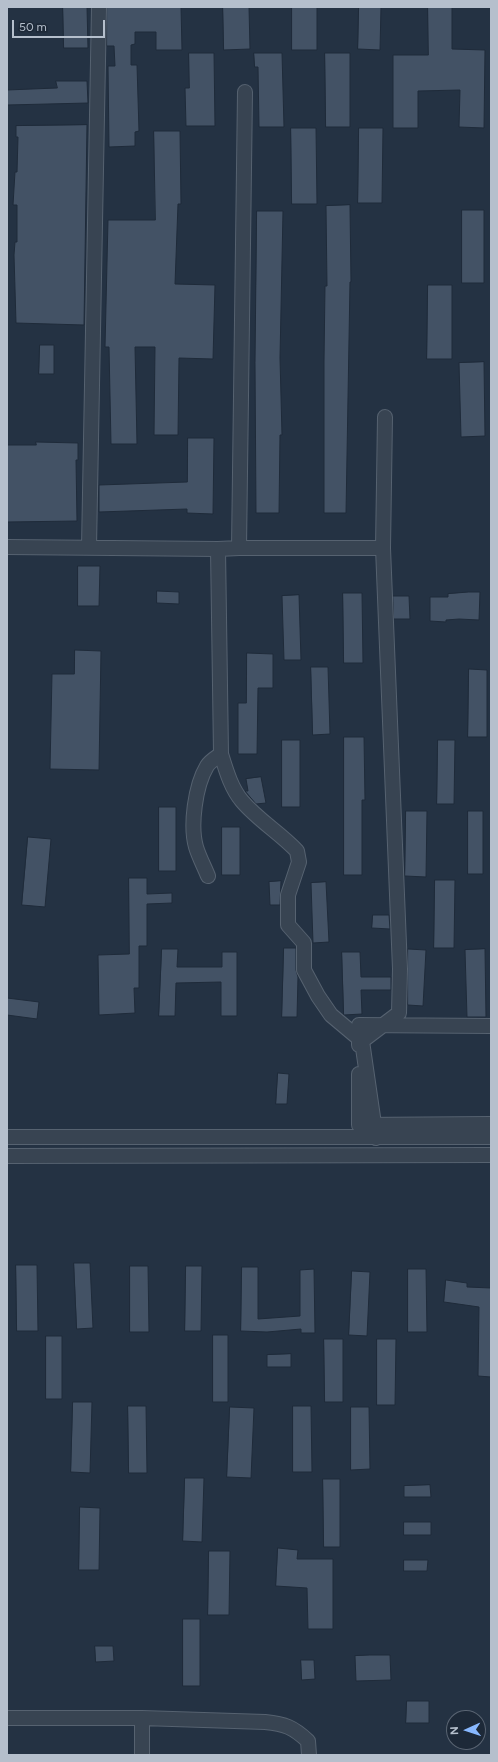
<!DOCTYPE html>
<style>
body{margin:0}
#map{position:relative;width:498px;height:1762px;overflow:hidden;background:#243243;font-family:Figtree,sans-serif}
canvas{display:block}
.frame{position:absolute;inset:0;border:8px solid #b5bfcc;pointer-events:none}
.north{position:absolute;left:446px;top:1710px;width:40px;height:40px;box-sizing:border-box;background:#1d2938;border:1px solid #5a6573;border-radius:50%;rotate:267deg;font-size:11px;font-weight:700;line-height:16px;text-align:center;color:#b5bfcc}
.north::after{content:'';display:block;margin:auto;width:14px;height:18px;background:#88b8ff;clip-path:polygon(50% 0,100% 100%,50% 72%,0 100%)}
.scale{position:absolute;left:12px;top:20px;width:93px;height:18px;box-sizing:border-box;border:2px solid #b5bfcc;border-top:0;padding-left:5px;font-size:12px;line-height:14px;white-space:nowrap;color:#b5bfcc;-webkit-text-stroke:3px #1d2938;paint-order:stroke}
</style>
<div id="map">
<canvas width="498" height="1762"></canvas>
<div class="frame"></div>
<div class="north">N</div>
<div class="scale">50 m</div>
</div>
<script>
const g = document.querySelector('canvas').getContext('2d');
g.lineJoin = 'round';
function paint(path, color) { g.fillStyle = color; g.fill(path, 'evenodd'); }
function stroke(path, color, width, dash) { g.strokeStyle = color; g.lineWidth = width; g.lineCap = dash ? 'butt' : 'round'; g.setLineDash(dash || []); g.stroke(path); }
const building = new Path2D(`
 M63,7H87L88,48H64Z
 M107,7H181L182,50H156V32H135V44L131,45V65H137L139,131L135,132V146L109,147L108,66H115L114,46H107Z
 M223,7H249L250,49L224,50Z
 M292,7H317V50H292Z
 M359,7H381L380,50L358,49Z
 M428,7H452V49L485,50L484,128L459,127L460,90L418,91V128H393V55H428Z
 M189,53H214L215,126H186L185,88H189Z
 M254,53H282L284,127H259L258,67H255Z
 M325,53H350V127H326Z
 M56,81H87L88,103L7,105V90L57,88Z
 M87,125L84,325L16,323L14,255L15,242H17V205H13L15,172H17L18,137H16V126Z
 M291,128H316L317,204H292Z
 M359,128H383L382,203H358Z
 M154,131H180L181,204H178L175,284L215,285L213,359L179,358L178,435H154L155,347H135L137,444H111L109,347H105L108,220H155Z
 M350,205L351,282H350L346,513H324V361L325,286H327L326,206Z
 M462,210H484V283H462Z
 M257,211H283L280,358L282,435H280L279,513H256L255,363Z
 M428,285H452V359H427Z
 M40,345H54V374H39Z
 M484,362L485,436L461,437L459,363Z
 M188,438H214L213,514L187,513V509L99,512V485L187,482Z
 M36,442L78,443V460H76L77,521L7,522V445H36Z
 M78,566H100L99,606H78Z
 M157,591L179,592V604L157,603Z
 M469,592H480L479,620L459,619L446,620V622L430,621V597H448V594Z
 M343,593H362L363,663H344Z
 M299,595L301,660H284L282,596Z
 M393,596H409L410,619H394Z
 M75,650L101,651L99,770L50,769L52,674H74Z
 M247,653L273,654V688H258L257,754H238V703H246Z
 M311,667H328L330,734L313,735Z
 M469,669L487,670V737H468Z
 M344,737H364L365,800H362V875H344Z
 M282,740H300V807H282Z
 M438,740H455L454,804H437Z
 M261,777L266,803L256,804L245,791H248L246,779Z
 M159,807H176V871H159Z
 M406,811H427L426,877L405,876Z
 M468,811H483V874H468Z
 M222,827H240V875H222Z
 M28,837L51,839L45,907L22,905Z
 M129,878H147V894L172,893V903L147,904V946H139V988H134L135,1013L99,1015L98,955L129,954Z
 M435,880H455L454,948H434Z
 M281,881L280,905H270L269,882Z
 M326,882L329,942L313,943L311,883Z
 M373,915H389L390,929L372,928Z
 M284,948H296V970L298,977L297,1017H282Z
 M162,949H178L177,967H222V952H237V1016H221V982L176,983L175,1016H159Z
 M408,949L426,950L423,1006L408,1005Z
 M485,949L486,1017H467L465,950Z
 M342,952H360L361,977H391V990H361L362,1014L344,1015Z
 M7,998L39,1002L37,1019L7,1015Z
 M278,1073L289,1074L287,1104H276Z
 M74,1263H90L93,1328L77,1329Z
 M16,1265H37L38,1331H17Z
 M130,1266H148L149,1332H130Z
 M186,1266H202L201,1331H185Z
 M242,1267H258V1319L300,1316V1270L314,1269L315,1333H301V1329L267,1332L241,1331Z
 M408,1269H426L427,1332H408Z
 M352,1271L370,1272L367,1336L349,1335Z
 M446,1280L467,1283V1287L491,1288V1377L478,1376L479,1307L444,1302Z
 M213,1335H228V1402H213Z
 M46,1336H62V1399H46Z
 M324,1339H343V1402H325Z
 M377,1339H396L395,1405H377Z
 M291,1354V1367H267V1355Z
 M73,1402H92L90,1473L71,1472Z
 M128,1406H146L147,1473H129Z
 M293,1406H311L312,1472H293Z
 M230,1407L254,1408L251,1478L227,1477Z
 M351,1407H369L370,1469L351,1470Z
 M185,1478H204L202,1542L183,1541Z
 M323,1479H340V1547H324Z
 M430,1485L431,1497H404V1486Z
 M80,1507L100,1508L99,1570H79Z
 M404,1522H431V1535H404Z
 M278,1548L298,1550L297,1559H333V1629H308L307,1588L276,1586Z
 M209,1551H230L229,1615H208Z
 M404,1560H428L427,1571H404Z
 M183,1619H200V1686H183Z
 M95,1646H113L114,1661L96,1662Z
 M370,1655H390L391,1680L356,1681L355,1656Z
 M301,1660H314L315,1679L302,1680Z
 M407,1701H429V1723H406Z`);
paint(building, '#435265');
stroke(building, '#1f2b3a', 1);
const minor = new Path2D(`
 M7,547L218,549L239,548H383
 M89,547L99,7
 M239,548L245,92
 M218,549L221,754C226,770 231,788 242,801C258,820 280,833 297,851L299,862L288,895V925L304,943V970L318,996L331,1015L362,1041
 M208,876C204,866 199,857 196,847C190,826 195,786 207,766C210,761 217,757 221,754
 M359,1045V1025L491,1026
 M359,1074V1125L491,1124
 M7,1137H491
 M376,1138L362,1041L399,1013L400,969L383,548L385,417
 M7,1156L491,1155
 M7,1718H142L265,1722C285,1724 293,1727 308,1741L309,1755
 M142,1755V1718`);
stroke(minor, '#566270', 16);
stroke(minor, '#384452', 14);
</script>
